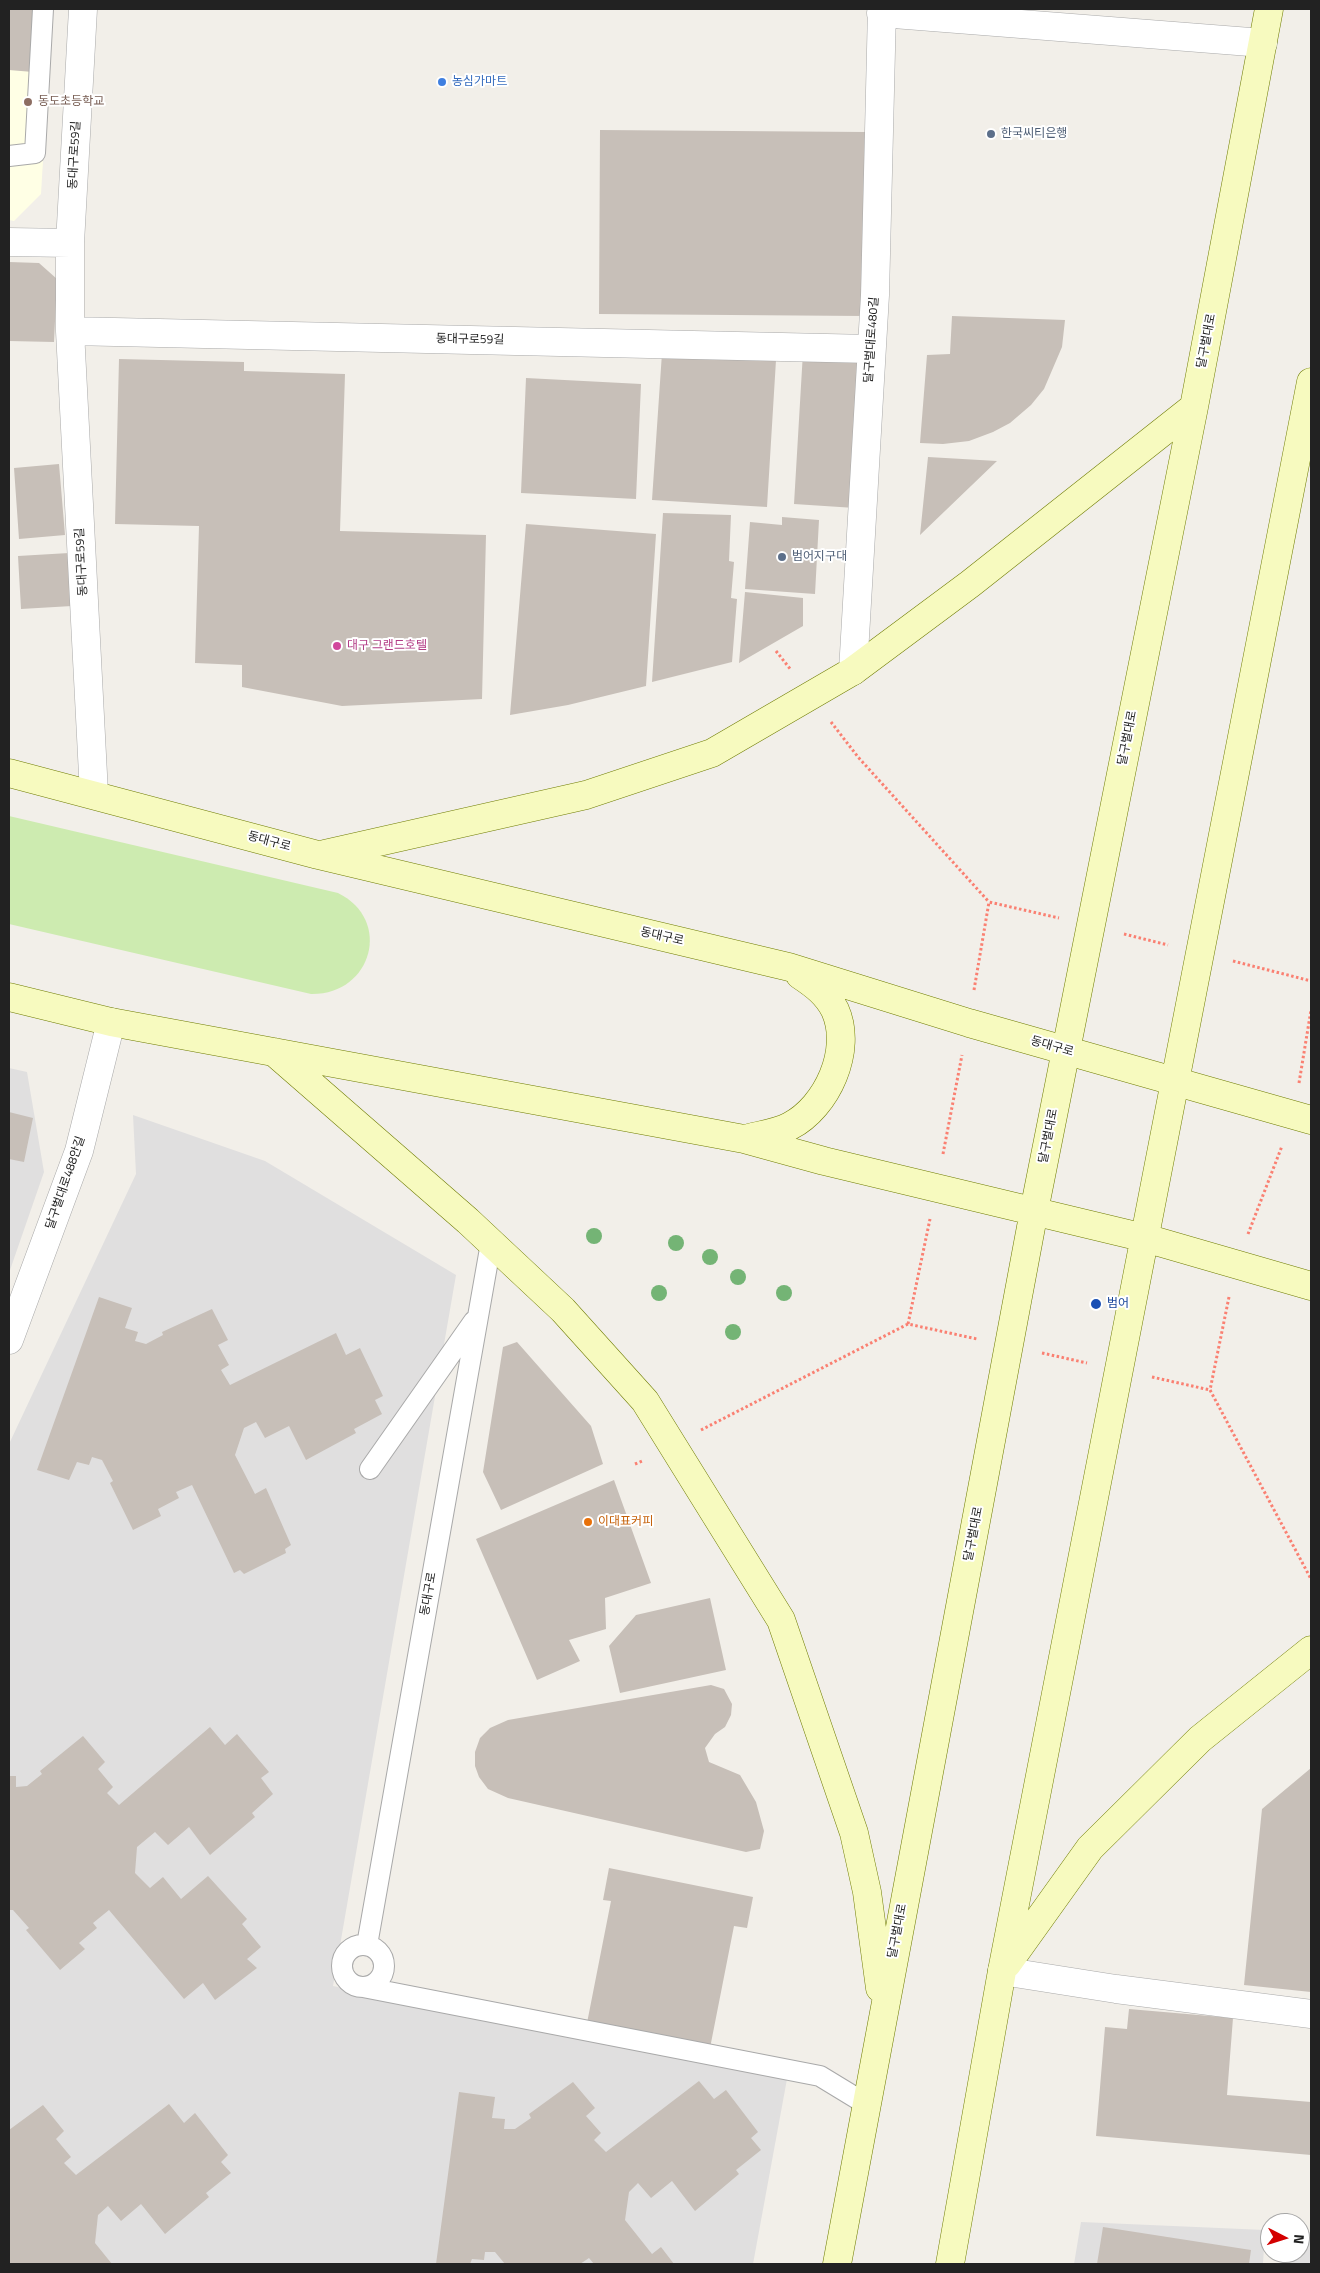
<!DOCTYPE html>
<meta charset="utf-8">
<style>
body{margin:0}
#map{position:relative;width:1320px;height:2273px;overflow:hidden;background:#f2efe9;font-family:"Titillium Web",sans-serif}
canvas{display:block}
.frame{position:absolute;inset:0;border:10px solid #222;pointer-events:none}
.north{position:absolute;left:1260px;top:2213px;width:50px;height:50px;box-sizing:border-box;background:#fff;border:1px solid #a7a7a7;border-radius:50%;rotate:95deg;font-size:14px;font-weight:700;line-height:20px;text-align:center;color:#222}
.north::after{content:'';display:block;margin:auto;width:18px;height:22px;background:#d40000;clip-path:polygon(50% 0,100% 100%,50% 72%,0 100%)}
</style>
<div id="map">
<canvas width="1320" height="2273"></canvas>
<div class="frame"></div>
<div class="north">N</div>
</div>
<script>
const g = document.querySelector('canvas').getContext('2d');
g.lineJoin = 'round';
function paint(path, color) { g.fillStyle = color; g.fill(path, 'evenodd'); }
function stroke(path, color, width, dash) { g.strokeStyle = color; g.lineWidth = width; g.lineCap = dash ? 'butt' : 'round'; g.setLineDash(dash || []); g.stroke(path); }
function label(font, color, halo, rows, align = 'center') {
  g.font = font + ' "Titillium Web","Noto Sans KR",sans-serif'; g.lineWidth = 4; g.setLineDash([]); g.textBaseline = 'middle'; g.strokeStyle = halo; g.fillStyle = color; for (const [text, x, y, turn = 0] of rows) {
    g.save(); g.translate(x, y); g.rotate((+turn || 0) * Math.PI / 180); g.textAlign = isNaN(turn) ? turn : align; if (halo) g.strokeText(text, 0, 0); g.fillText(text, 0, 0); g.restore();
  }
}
paint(new Path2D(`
 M9,1068L27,1072L44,1172L9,1273Z
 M133,1115L265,1161L456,1275L333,1986L787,2079L753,2264H9V1444L136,1174Z
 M1081,2222L1265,2230L1263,2264H1074Z
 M1300,2232H1311V2264H1281V2253H1300Z`), '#e0dfdf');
paint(new Path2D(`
 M9,9H52L41,194L14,221L9,220Z`), '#ffffe5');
paint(new Path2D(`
 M9,816L338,893C393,920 372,995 311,994L9,924Z`), '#cdebb0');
paint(new Path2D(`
 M9,9H37L33,72L9,70Z
 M600,130L865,132L864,316L599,314Z
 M9,262L39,263L57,279L54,342L9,341Z
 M952,316L1065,320L1062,347L1044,389L1031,405L1010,423L993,432L969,441L943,444L920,443L927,355L950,354Z
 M803,352L864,356L855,508L794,504Z
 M662,353L776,360L767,507L652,500Z
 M119,359L244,362V371L345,374L340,531L486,535L482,699L342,706L242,687V665L195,663L199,526L115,524Z
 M526,378L641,384L636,499L521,493Z
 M928,457L997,461L920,535Z
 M59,464L65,535L19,539L14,468Z
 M663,513L731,515L729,561L734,562L731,598L737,599L732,662L652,682Z
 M782,517L819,520L815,594L745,589L750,522L782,525Z
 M526,524L656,534L646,686L568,705L510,715Z
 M69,553L72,606L21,609L18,556Z
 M745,592L803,598V626L739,663Z
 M9,1112L33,1118L24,1162L9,1159Z
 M99,1297L132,1308L125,1328L138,1332L135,1341L146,1344L163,1335L162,1332L212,1309L228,1340L218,1345L229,1365L221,1370L230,1385L336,1333L346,1355L360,1348L383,1396L375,1400L382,1414L354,1429L356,1433L306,1460L289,1426L265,1438L256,1422L244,1428L235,1455L255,1494L266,1488L291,1545L285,1549L286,1553L244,1574L240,1570L234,1573L192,1485L176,1492L179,1498L158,1509L161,1516L133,1530L110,1483L113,1481L102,1460L92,1457L89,1465L77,1462L69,1480L37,1470Z
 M517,1342L591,1426L603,1464L501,1510L483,1472L503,1347Z
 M614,1480L651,1583L605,1598L606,1629L569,1640L580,1661L537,1680L476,1539Z
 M710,1598L726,1670L620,1693L609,1646L636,1615Z
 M711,1685L724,1689L732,1704L731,1715L725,1727L715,1734L705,1748L709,1762L740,1775L756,1802L764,1831L760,1849L746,1852L508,1798L488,1789L479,1777L475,1766V1752L480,1738L490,1728L508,1720Z
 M210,1727L225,1745L237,1734L269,1772L261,1778L273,1794L252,1813L255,1817L210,1855L189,1827L168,1845L155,1832L137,1847L135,1873L150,1888L163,1877L181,1899L208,1876L247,1919L242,1924L261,1947L247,1959L257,1968L215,2000L203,1983L184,1999L109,1910L93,1923L97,1928L79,1943L85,1949L60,1970L26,1930L29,1928L13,1910H9V1776H16V1787L27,1786L42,1774L40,1771L83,1736L105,1762L98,1769L113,1787L107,1793L119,1805Z
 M1311,1768V1992L1244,1985L1262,1809Z
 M609,1868L753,1897L747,1928L734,1926L710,2048L587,2023L611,1901L603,1900Z
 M1129,2009L1233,2018L1227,2095L1311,2102V2155L1096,2136L1105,2027L1127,2029Z
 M699,2081L714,2099L726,2090L758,2132L751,2138L761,2150L736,2170L739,2174L695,2211L672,2181L651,2198L638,2183L629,2192L625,2220L652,2254L661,2247L674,2264H594L589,2258L580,2264H505L495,2252H485L484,2260L472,2259L470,2264H436L459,2092L495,2097L492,2118L505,2119L504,2129H515L531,2118L529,2114L573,2082L595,2108L586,2116L601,2133L594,2140L606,2152Z
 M169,2104L184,2123L195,2113L228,2155L221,2162L231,2173L206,2193L209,2197L165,2234L141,2204L121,2221L108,2206L98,2215L95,2243L112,2264H9V2130L43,2105L64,2131L56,2139L71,2157L64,2163L76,2175Z
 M1103,2227L1251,2250L1249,2264H1097Z`), '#c7bfb8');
const lane = new Path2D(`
 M9,156L35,153L43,9
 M370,1469L474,1321
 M367,1945L491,1243
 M342 1966a21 21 0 1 1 42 0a21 21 0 1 1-42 0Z
 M363,1987L820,2076L866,2104`);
const street = new Path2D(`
 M83,9L70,243V331L94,794
 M881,13L1263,43
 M9,242L70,243
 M70,331L871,349
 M853,671L875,295L882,9
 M9,1340L79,1151L111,1022
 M1002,1971L1116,1989L1311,2014`);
const secondary = new Path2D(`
 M9,773L318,855L789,967L969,1023L1311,1120
 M325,854L586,795L712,753L853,671L970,584L1194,407
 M9,997L111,1022L744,1139L824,1161L1145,1238L1311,1286
 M274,1052L468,1221L563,1310L645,1401L781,1620L854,1833L867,1892L880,1988
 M745,1139C759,1135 777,1133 790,1126C827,1107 853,1050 835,1010C827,994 815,985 800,975
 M1007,1964L1090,1848L1200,1739L1311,1650
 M837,2264L1034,1211L1194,407L1269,9
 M950,2264L1002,1971L1311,382`);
stroke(lane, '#a9a9a9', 22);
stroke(street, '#a9a9a9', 29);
stroke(secondary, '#707d05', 29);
stroke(new Path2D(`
 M776,651L791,670
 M831,722L858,757L989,902
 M1124,934L1168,945
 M1233,961L1311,981
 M974,990L989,902L1059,918
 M1299,1083L1311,1010
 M943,1154L962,1055
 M1248,1234L1282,1146
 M1229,1297L1210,1390L1311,1579
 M908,1324L930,1219
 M1042,1353L1087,1363
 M1152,1377L1210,1390
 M701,1430L908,1324L977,1339
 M635,1464L642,1461`), '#fa8072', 3, [2.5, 2.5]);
stroke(lane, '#fff', 20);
stroke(street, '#fff', 28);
stroke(secondary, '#f7fabf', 28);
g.fillStyle = '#74b475';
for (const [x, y] of [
 [594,1236],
 [676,1243],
 [710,1257],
 [738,1277],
 [659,1293],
 [784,1293],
 [733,1332]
]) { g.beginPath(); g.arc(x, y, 8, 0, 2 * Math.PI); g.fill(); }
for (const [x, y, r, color] of [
 [442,82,5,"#3f7fe0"],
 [28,102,5,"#8d6e63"],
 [991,134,5,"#5c6f8a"],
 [782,557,5,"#5c6f8a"],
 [337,646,5,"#d1479c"],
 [1096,1304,6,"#1a4fb4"],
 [588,1522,5,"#e8710a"]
]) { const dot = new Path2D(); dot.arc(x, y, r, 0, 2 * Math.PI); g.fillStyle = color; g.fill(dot); stroke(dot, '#fff', 2); }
label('12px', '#366cbe', '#fff', [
 ["농심가마트",452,82]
], 'left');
label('12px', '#785e54', '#fff', [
 ["동도초등학교",38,102]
], 'left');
label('12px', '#4e5e75', '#fff', [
 ["한국씨티은행",1001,134],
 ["범어지구대",792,557]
], 'left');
label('12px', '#222', '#fff', [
 ["동대구로59길",75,155,-87],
 ["동대구로59길",470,340,1],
 ["달구벌대로480길",872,340,-86],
 ["달구벌대로",1207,341,-79],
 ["동대구로59길",82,562,-93],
 ["달구벌대로",1128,738,-79],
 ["동대구로",269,842,15],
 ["동대구로",662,937,13],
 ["동대구로",1052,1047,16],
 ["달구벌대로",1049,1136,-79],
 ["달구벌대로488안길",66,1183,-71],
 ["달구벌대로",974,1534,-79],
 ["동대구로",429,1594,-80],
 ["달구벌대로",898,1931,-79]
]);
label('12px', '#b23c85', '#fff', [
 ["대구 그랜드호텔",347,646]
], 'left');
label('12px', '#164399', '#fff', [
 ["범어",1107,1304]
], 'left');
label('12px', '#c56008', '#fff', [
 ["이대표커피",598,1522]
], 'left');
</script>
